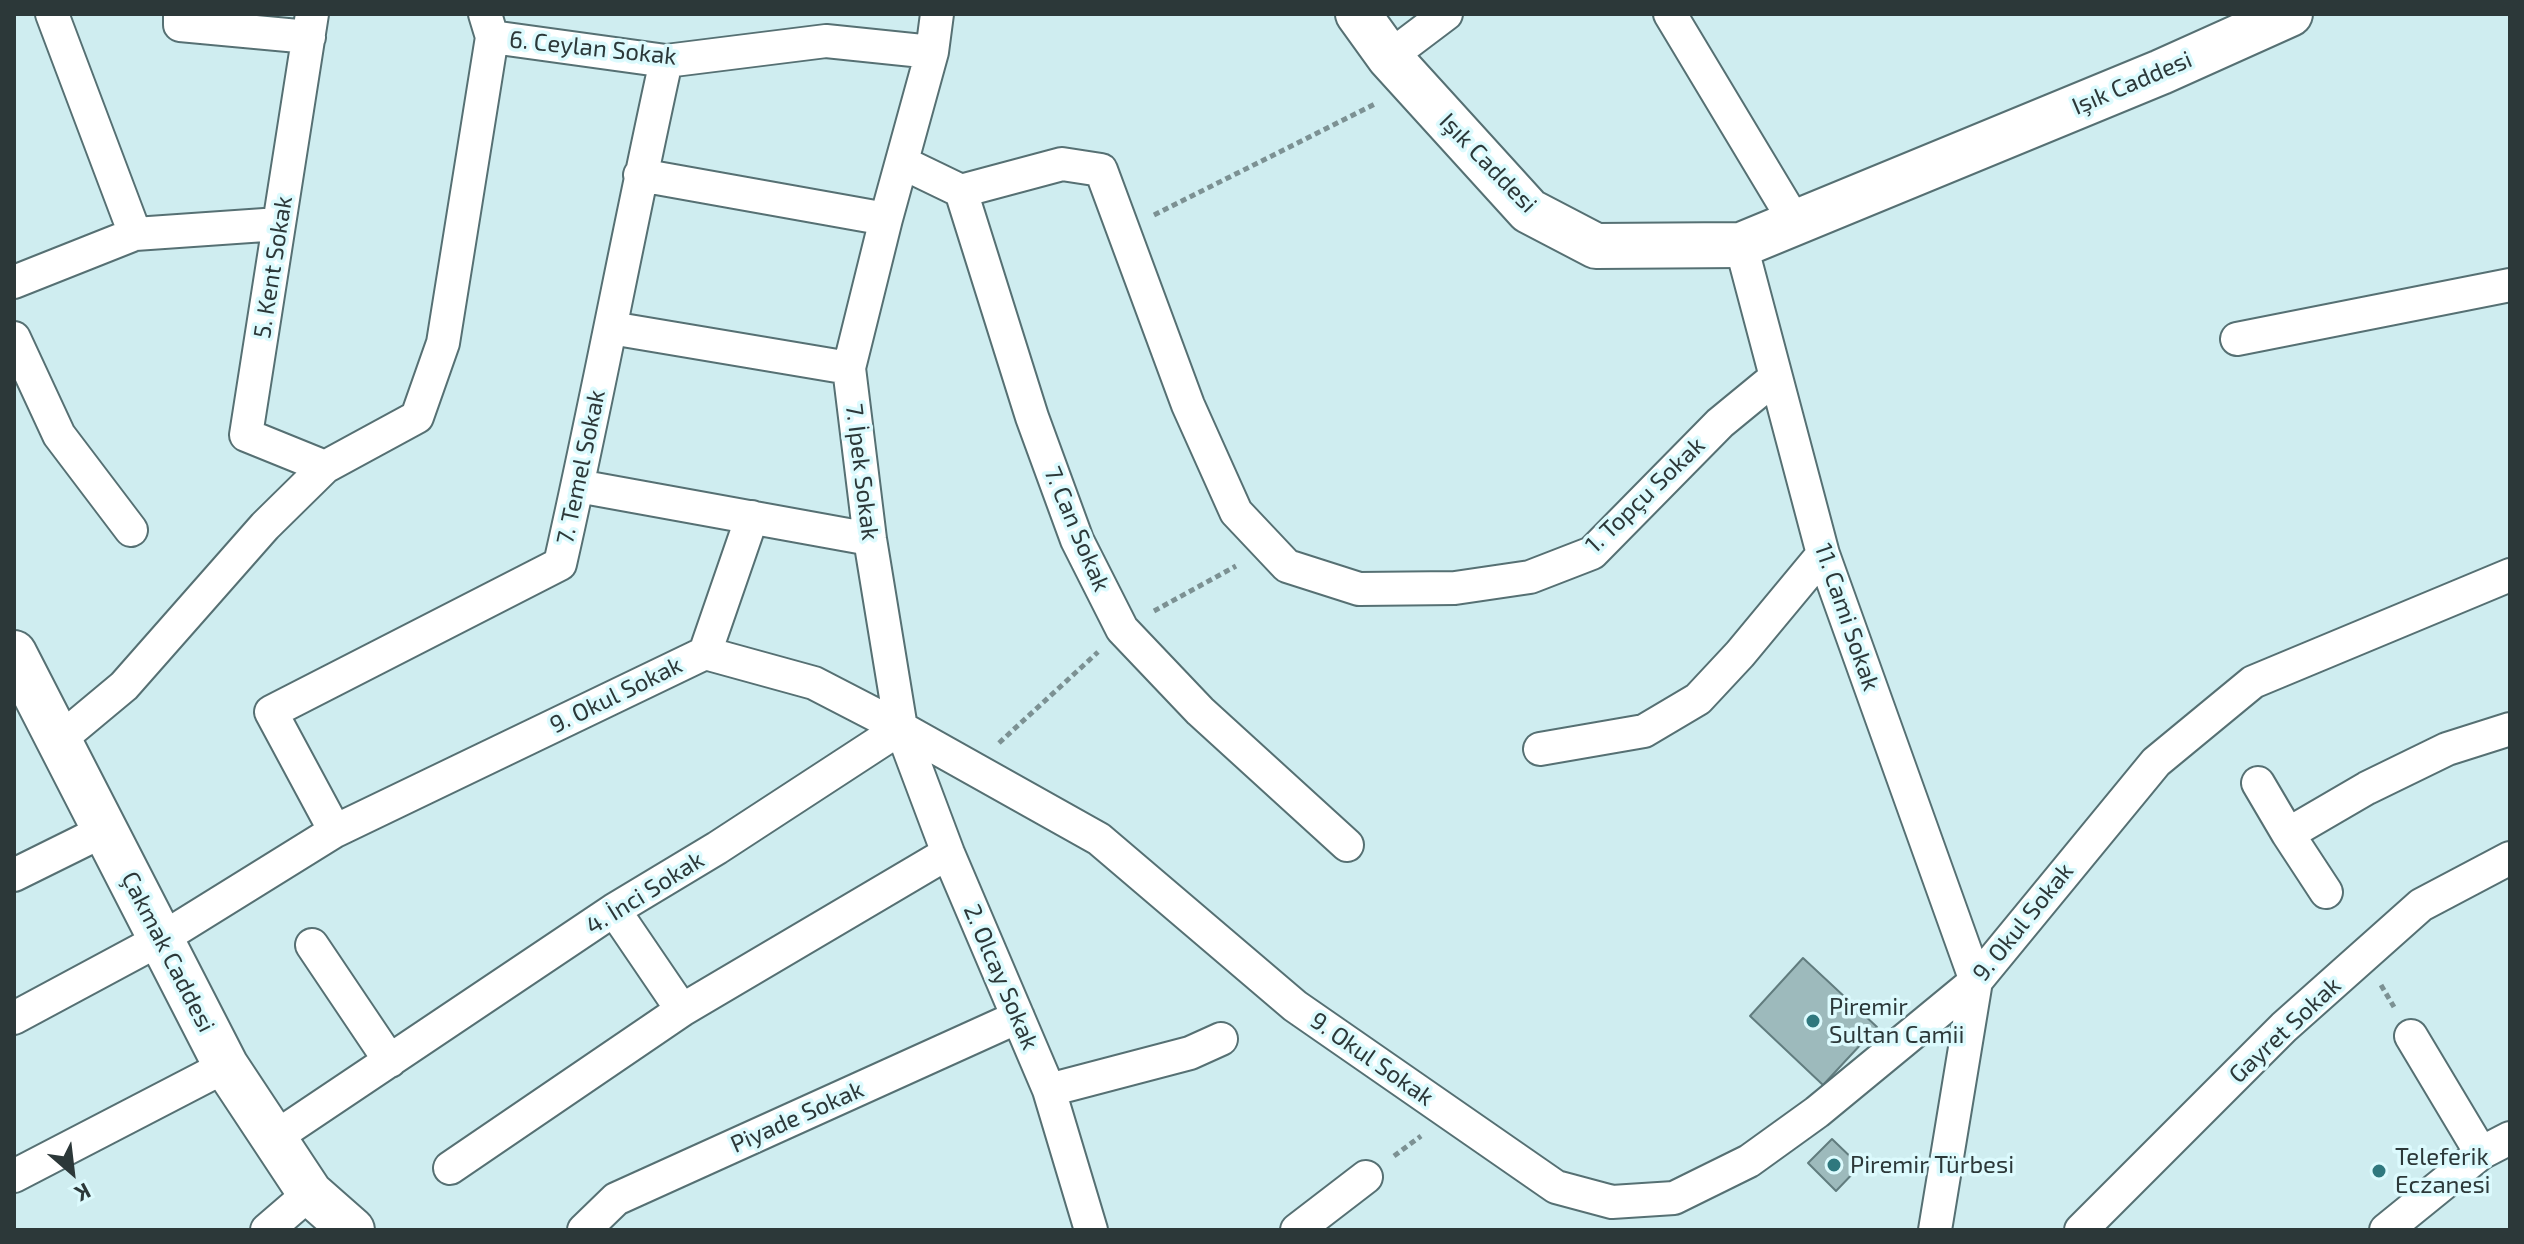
<!DOCTYPE html>
<meta charset="utf-8">
<style>
body{margin:0}
#map{position:relative;width:2524px;height:1244px;overflow:hidden;background:#cfedf0;font-family:"Exo 2",sans-serif}
canvas{display:block}
.frame{position:absolute;inset:0;border:16px solid #2c3839;pointer-events:none}
.north{position:absolute;left:32px;top:1132px;width:80px;height:80px;-webkit-text-stroke:6px #dcfafd;paint-order:stroke;rotate:152deg;font-size:22px;font-weight:700;line-height:32px;text-align:center;color:#2c3839}
.north::after{content:'';display:block;margin:auto;width:28px;height:36px;background:#2c3839;clip-path:polygon(50% 0,100% 100%,50% 72%,0 100%)}
</style>
<div id="map">
<canvas width="2524" height="1244"></canvas>
<div class="frame"></div>
<div class="north">K</div>
</div>
<script>
const g = document.querySelector('canvas').getContext('2d');
g.lineJoin = 'round';
function paint(path, color) { g.fillStyle = color; g.fill(path, 'evenodd'); }
function stroke(path, color, width, dash) { g.strokeStyle = color; g.lineWidth = width; g.lineCap = dash ? 'butt' : 'round'; g.setLineDash(dash || []); g.stroke(path); }
function label(font, color, halo, rows, align = 'center') {
  g.font = font + ' "Exo 2",sans-serif'; g.lineWidth = 7; g.setLineDash([]); g.textBaseline = 'middle'; g.strokeStyle = halo; g.fillStyle = color; for (const [text, x, y, turn = 0] of rows) {
    g.save(); g.translate(x, y); g.rotate((+turn || 0) * Math.PI / 180); g.textAlign = isNaN(turn) ? turn : align; if (halo) g.strokeText(text, 0, 0); g.fillText(text, 0, 0); g.restore();
  }
}
const building = new Path2D(`
 M1803,958L1877,1027L1823,1085L1750,1016Z
 M1832,1139L1860,1166L1836,1191L1808,1163Z`);
paint(building, '#9dbabc');
stroke(building, '#617c7e', 2);
const street = new Path2D(`
 M52,14L135,234
 M180,14V25L309,37
 M312,14L246,435L325,467
 M937,14L932,52L886,219L849,368L870,539L901,728L948,853L1049,1090L1091,1230
 M1670,14L1795,222
 M492,37L666,61L826,41L932,52
 M1389,57L1446,14
 M903,163L961,191L1032,417L1077,540L1122,629L1200,711L1347,845
 M640,175L886,219
 M961,191L1062,164L1101,170L1188,405L1236,512L1287,566L1359,589L1455,588L1530,577L1592,553L1720,423L1776,377
 M1741,245L1823,554L1976,981L1935,1230
 M14,282L135,234L279,224
 M611,328L849,368
 M14,338L59,435L131,530
 M2237,339L2510,285
 M578,486L870,539
 M705,653L752,517
 M58,741L124,686L265,526L325,467L417,417L443,343L492,37L485,14
 M1540,749L1644,731L1698,699L1740,654L1823,554
 M2258,783L2288,834L2326,892
 M335,831L271,712L560,564C598,397 629,228 666,61
 M2288,834L2367,788L2447,749L2510,729
 M14,875L105,830
 M614,910L682,1010
 M312,945L390,1061
 M14,1018L161,939L335,831L705,653L814,683L901,728L1099,839L1295,1006L1556,1187L1612,1202L1674,1198L1749,1161L1817,1112L1976,981L2156,762L2253,682L2510,575
 M2411,1036L2481,1153
 M1049,1090L1190,1053L1221,1039
 M274,1138L614,910L717,848L901,728
 M450,1168L682,1010L948,853
 M14,1176L226,1066
 M267,1230L310,1193
 M584,1230L616,1199L1018,1017
 M1297,1230L1366,1177
 M2081,1230L2284,1027L2421,905L2510,858
 M2386,1230L2481,1153L2510,1138`);
const secondary = new Path2D(`
 M1358,14L1389,57L1529,211L1596,246L1741,245L2161,72L2290,14
 M14,653L226,1066L310,1193L352,1230`);
stroke(street, '#567073', 36);
stroke(secondary, '#567073', 48);
stroke(new Path2D(`
 M1154,215L1377,103
 M1154,611L1236,566
 M999,743L1098,652
 M2381,985L2394,1007
 M1394,1156L1421,1136`), '#7c9193', 5, [6, 4]);
stroke(street, '#fff', 32);
stroke(secondary, '#fff', 44);
for (const [x, y, r, color] of [
 [1813,1021,8,"#2f787e"],
 [1834,1165,8,"#2f787e"],
 [2379,1171,8,"#2f787e"]
]) { const dot = new Path2D(); dot.arc(x, y, r, 0, 2 * Math.PI); g.fillStyle = color; g.fill(dot); stroke(dot, '#dcfafd', 3); }
label('24px', '#2c3839', '#dcfafd', [
 ["6. Ceylan Sokak",593,48,6],
 ["Işık Caddesi",2132,83,-23],
 ["Işık Caddesi",1488,163,46],
 ["5. Kent Sokak",273,267,-81],
 ["7. Temel Sokak",581,467,-78],
 ["7. İpek Sokak",862,472,83],
 ["1. Topçu Sokak",1645,495,-44],
 ["7. Can Sokak",1077,529,67],
 ["11. Cami Sokak",1847,617,71],
 ["9. Okul Sokak",616,695,-26],
 ["4. İnci Sokak",645,893,-32],
 ["9. Okul Sokak",2023,922,-51],
 ["Çakmak Caddesi",168,952,63],
 ["2. Olcay Sokak",1001,977,67],
 ["Gayret Sokak",2285,1030,-43],
 ["9. Okul Sokak",1372,1059,35],
 ["Piyade Sokak",797,1117,-24]
]);
label('24px', '#2c3839', '#dcfafd', [
 ["Piremir",1829,1007],
 ["Sultan Camii",1829,1035],
 ["Teleferik",2395,1157],
 ["Eczanesi",2395,1185],
 ["Piremir Türbesi",1850,1165]
], 'left');
</script>
